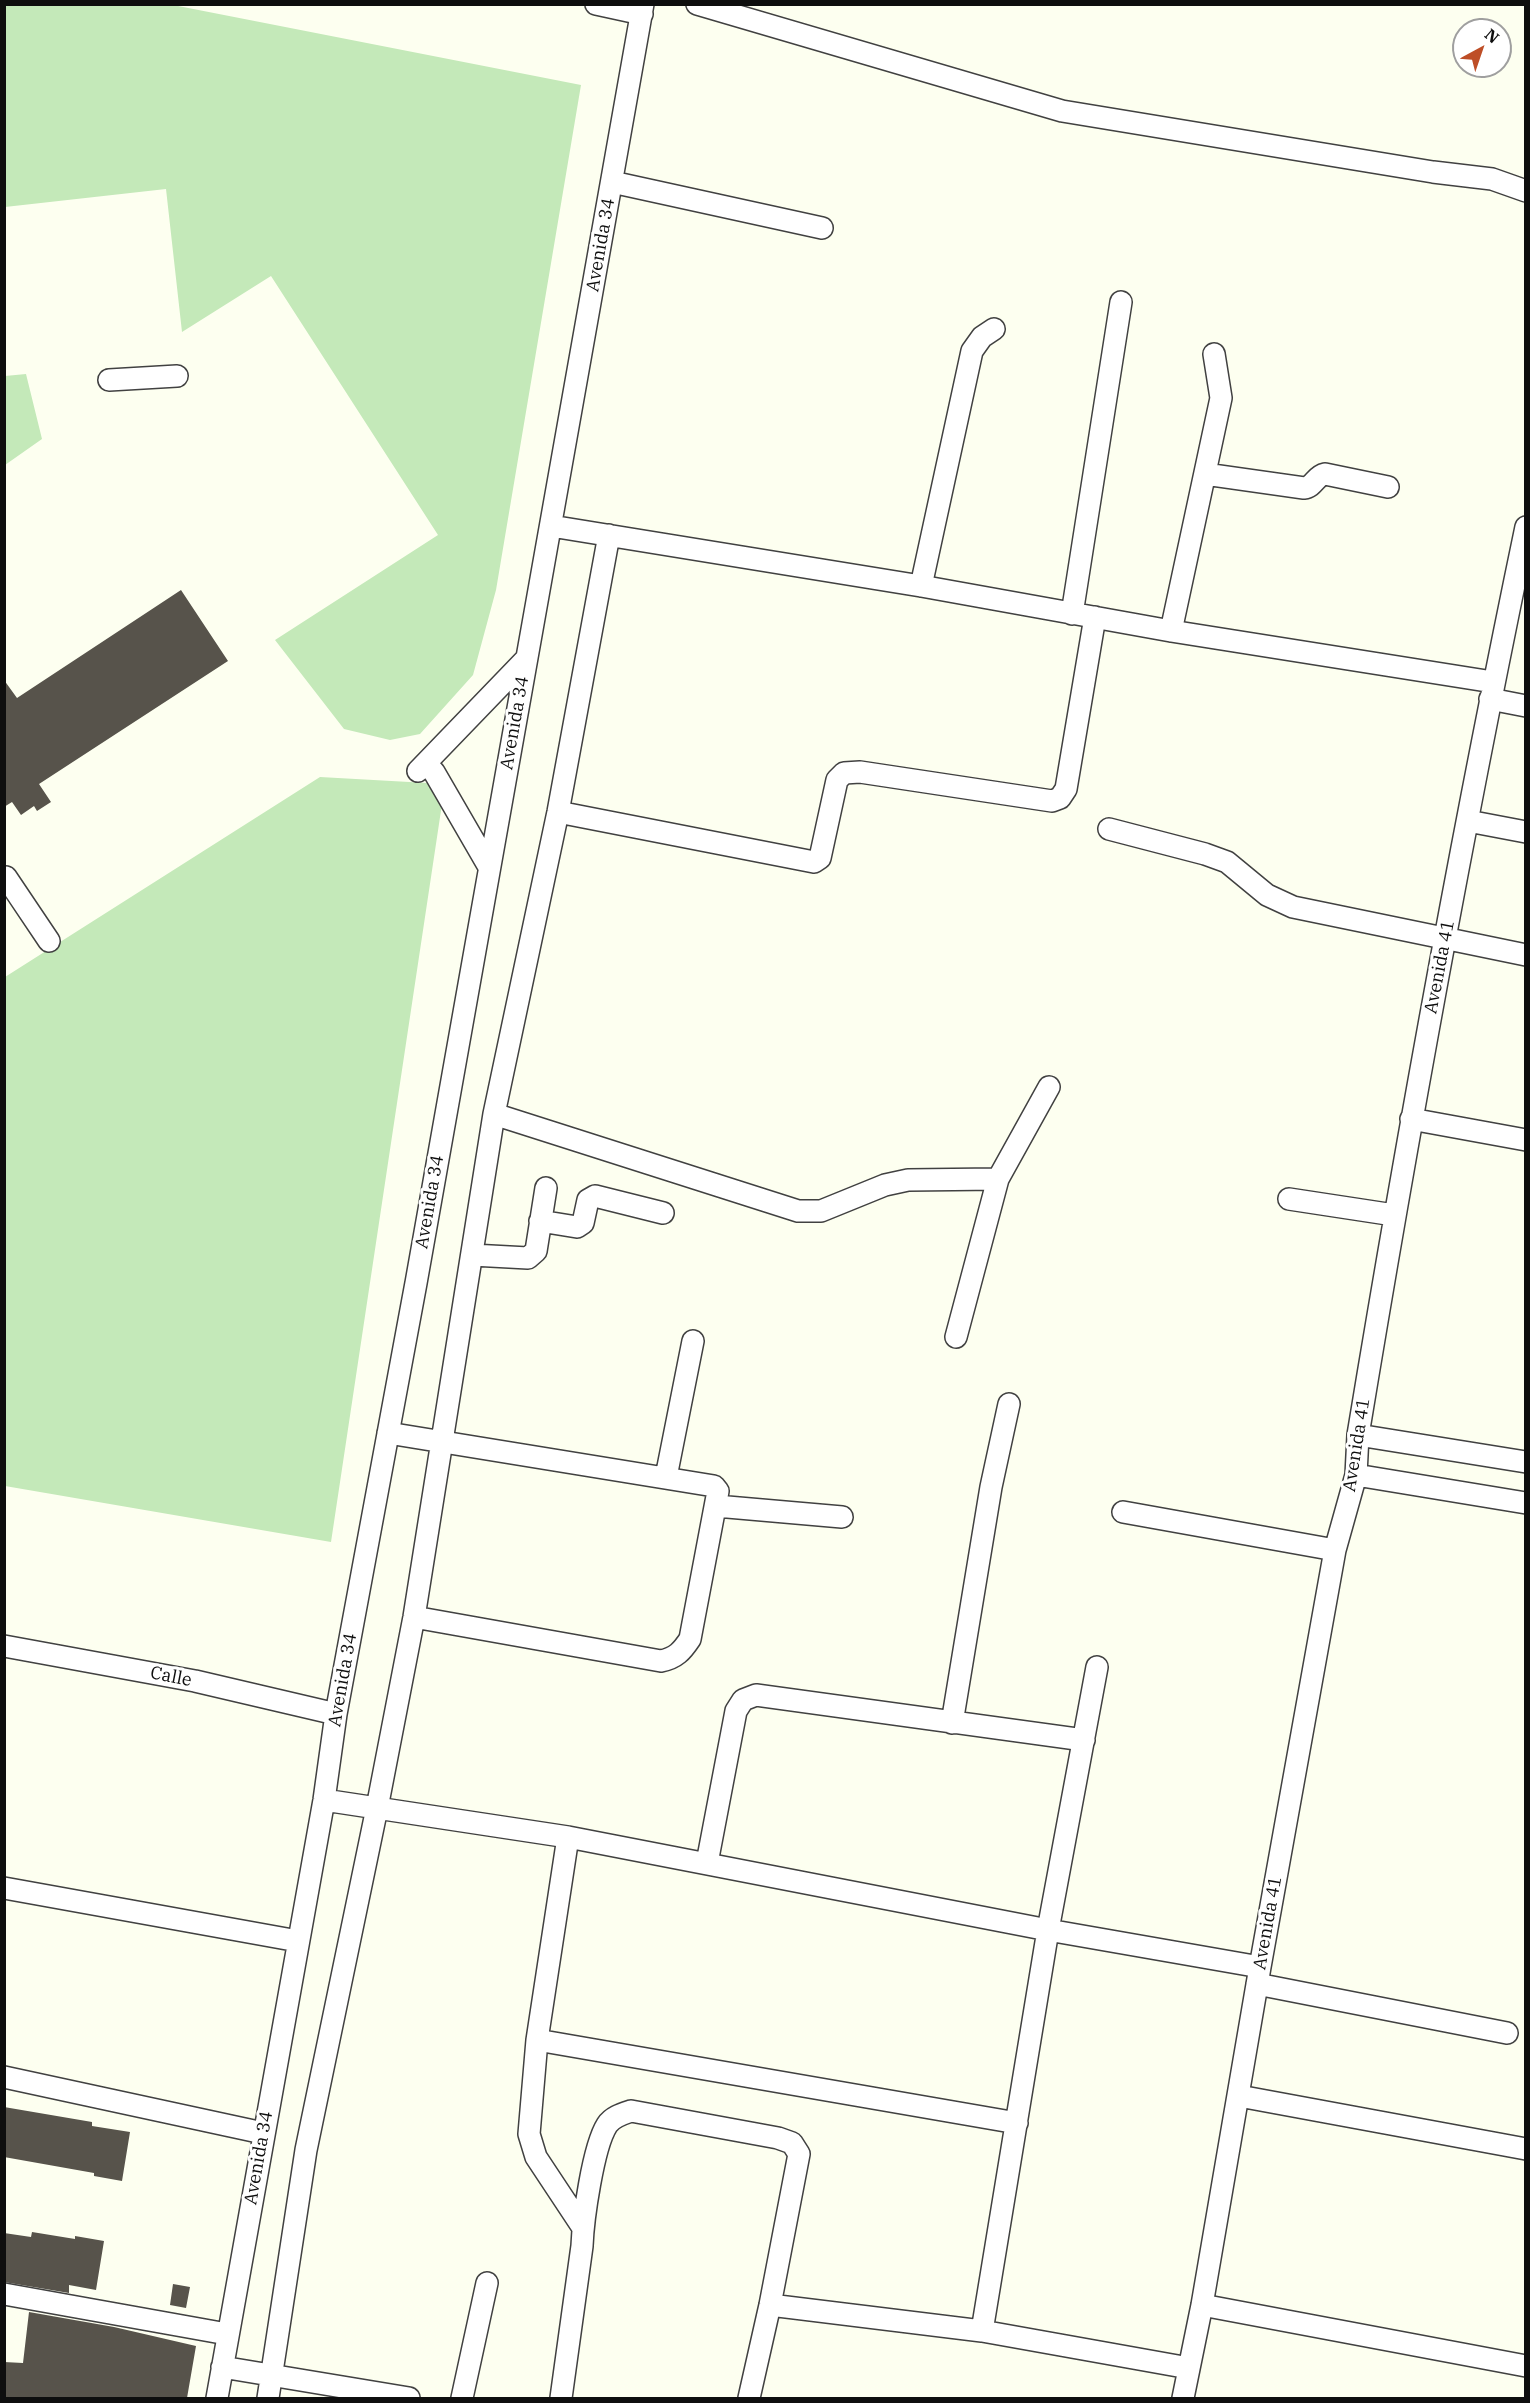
<!DOCTYPE html>
<style>
body{margin:0}
#map{position:relative;width:1530px;height:2403px;overflow:hidden;background:#fdfff0;font-family:"IBM Plex Serif",serif}
canvas{display:block}
.frame{position:absolute;inset:0;border:6px solid #0e0e0e;pointer-events:none}
.north{position:absolute;left:1452px;top:18px;width:60px;height:60px;box-sizing:border-box;background:#fff;border:2px solid #9f9f9f;border-radius:50%;rotate:40deg;font-size:16px;font-weight:700;line-height:24px;text-align:center;color:#0e0e0e}
.north::after{content:'';display:block;margin:auto;width:21px;height:27px;background:#be4e27;clip-path:polygon(50% 0,100% 100%,50% 72%,0 100%)}
</style>
<div id="map">
<canvas width="1530" height="2403"></canvas>
<div class="frame"></div>
<div class="north">N</div>
</div>
<script>
const g = document.querySelector('canvas').getContext('2d');
g.lineJoin = 'round';
function paint(path, color) { g.fillStyle = color; g.fill(path, 'evenodd'); }
function stroke(path, color, width, dash) { g.strokeStyle = color; g.lineWidth = width; g.lineCap = dash ? 'butt' : 'round'; g.setLineDash(dash || []); g.stroke(path); }
function label(font, color, halo, rows, align = 'center') {
  g.font = font + ' "IBM Plex Serif",serif'; g.lineWidth = 6; g.setLineDash([]); g.textBaseline = 'middle'; g.strokeStyle = halo; g.fillStyle = color; for (const [text, x, y, turn = 0] of rows) {
    g.save(); g.translate(x, y); g.rotate((+turn || 0) * Math.PI / 180); g.textAlign = isNaN(turn) ? turn : align; if (halo) g.strokeText(text, 0, 0); g.fillText(text, 0, 0); g.restore();
  }
}
paint(new Path2D(`
 M4,5H173L581,85L496,590L473,675L420,734L390,740L344,729L275,640L438,535L271,276L182,332L166,189L5,207Z
 M26,374L42,439L5,465V376Z
 M320,777L445,784L331,1542L5,1486V977Z`), '#c4e9b9');
paint(new Path2D(`
 M181,590L228,661L39,784L51,802L37,811L34,806L21,815L12,802L4,807V680L17,698Z
 M4,2107L92,2122V2126L130,2132L122,2181L94,2176V2173L4,2157Z
 M32,2232L75,2239V2236L104,2241L96,2290L69,2285V2293L4,2282V2233L31,2237Z
 M173,2284L190,2287L186,2308L170,2305Z
 M29,2312L114,2327L196,2346L187,2398H4V2362L23,2363Z`), '#57534b');
const minor = new Path2D(`
 M596,4L642,14
 M697,4L1062,111L1433,172L1492,179L1526,191
 M612,182L822,228
 M109,380L177,376
 M1205,474L1304,488C1314,487 1315,476 1325,474L1388,487
 M551,526L921,586L1171,631L1493,682
 M921,586L972,351L982,337L994,329
 M1072,614L1121,302
 M1171,631L1221,398L1214,354
 M1490,699L1526,706
 M418,771L527,658
 M434,772L489,867
 M558,812L814,862L820,858L837,780L844,773L860,772L1052,801L1060,798L1066,789L1095,617
 M1468,821L1526,832
 M1109,829L1205,854L1227,862L1267,895L1293,907L1526,955
 M6,877L49,941
 M494,1114L798,1211H821L885,1185L908,1180L998,1179L1049,1087
 M1411,1119L1526,1140
 M1289,1199L1394,1215
 M540,1221L577,1227L583,1223L588,1200L595,1196L663,1213
 M472,1255L528,1258L536,1251L546,1188
 M956,1337L998,1179
 M388,1433L714,1486L718,1491L690,1639C682,1651 676,1658 661,1661L414,1617
 M1358,1435L1526,1462
 M1356,1475L1526,1503
 M666,1477L693,1341
 M716,1506L842,1517
 M1123,1512L1335,1550
 M4,1646L195,1681L336,1714
 M952,1723L991,1487L1009,1404
 M324,1800L568,1837L537,2040L529,2134L536,2157L583,2228
 M568,1837L1048,1930L1260,1967
 M707,1863L736,1711L743,1700L756,1695L1084,1740
 M4,1888L298,1941
 M1257,1984L1507,2033
 M537,2040L1017,2123
 M4,2077L263,2133
 M1239,2096L1526,2149
 M4,2294L227,2334
 M770,2305L982,2331L1189,2368
 M1202,2305L1526,2366
 M982,2331L1048,1930L1097,1667
 M222,2367L409,2398
 M217,2398L324,1800L336,1714L416,1283L643,4
 M268,2398L306,2150L377,1808L414,1617L494,1114L558,812L609,535
 M462,2398L487,2283
 M561,2398L582,2246C583,2220 593,2147 607,2125C612,2117 622,2114 631,2111L778,2138L792,2143L799,2154L770,2305L749,2398
 M1183,2398L1202,2305L1260,1967L1335,1550L1356,1475L1358,1435C1408,1132 1463,829 1526,527`);
stroke(minor, '#414141', 24);
stroke(minor, '#fff', 21);
label('18px', '#0e0e0e', '#fff', [
 ["Avenida 34",601,245,-80],
 ["Avenida 34",515,723,-80],
 ["Avenida 41",1440,967,-79],
 ["Avenida 34",430,1202,-80],
 ["Avenida 41",1357,1445,-81],
 ["Calle",171,1677,11],
 ["Avenida 34",343,1680,-80],
 ["Avenida 41",1268,1923,-80],
 ["Avenida 34",259,2158,-80]
]);
</script>
